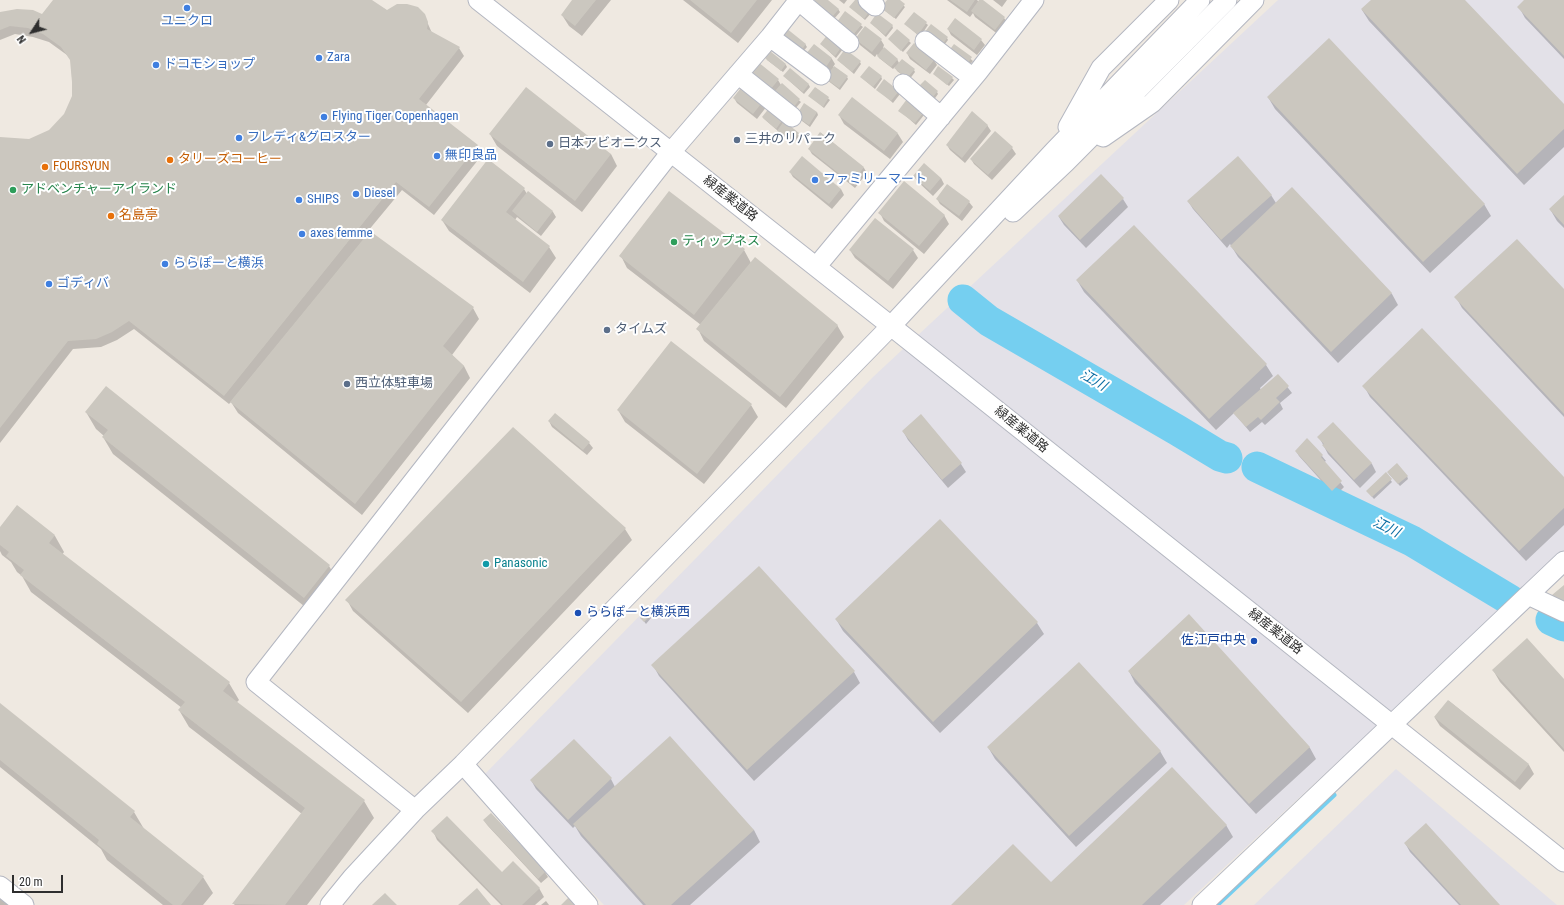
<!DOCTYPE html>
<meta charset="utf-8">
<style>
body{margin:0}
#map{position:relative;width:1564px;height:905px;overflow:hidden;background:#efe9e1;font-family:"Roboto Condensed",sans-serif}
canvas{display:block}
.north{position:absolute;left:12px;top:12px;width:40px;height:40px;-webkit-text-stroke:3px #fff;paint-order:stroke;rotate:234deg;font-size:11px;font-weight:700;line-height:16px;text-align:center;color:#2e2e2e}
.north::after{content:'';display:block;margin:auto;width:14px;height:18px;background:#2e2e2e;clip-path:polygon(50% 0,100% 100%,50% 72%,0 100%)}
.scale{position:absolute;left:12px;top:875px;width:51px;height:18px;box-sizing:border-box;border:2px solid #2e2e2e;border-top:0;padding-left:5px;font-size:12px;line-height:14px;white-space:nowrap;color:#2e2e2e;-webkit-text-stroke:3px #fff;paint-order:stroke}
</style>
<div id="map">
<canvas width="1564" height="905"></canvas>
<div class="north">N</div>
<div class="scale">20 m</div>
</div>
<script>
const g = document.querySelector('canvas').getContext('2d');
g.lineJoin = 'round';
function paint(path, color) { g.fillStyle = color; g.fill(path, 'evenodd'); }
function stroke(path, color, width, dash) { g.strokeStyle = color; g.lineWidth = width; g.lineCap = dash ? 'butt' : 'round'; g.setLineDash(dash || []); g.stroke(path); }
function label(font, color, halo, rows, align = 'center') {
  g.font = font + ' "Roboto Condensed","Noto Sans JP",sans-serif'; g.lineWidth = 4; g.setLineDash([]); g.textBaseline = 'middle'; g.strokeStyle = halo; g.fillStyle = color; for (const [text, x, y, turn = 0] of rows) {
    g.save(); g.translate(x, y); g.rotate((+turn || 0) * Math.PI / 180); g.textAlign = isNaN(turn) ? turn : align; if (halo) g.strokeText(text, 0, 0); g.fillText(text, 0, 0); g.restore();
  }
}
paint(new Path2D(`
 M1278,0H1564V551L1184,905H604L483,776L873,377Z
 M1396,769L1557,905H1254Z`), '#e3e1e8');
paint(new Path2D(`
 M55,0H370L388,11L424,15L432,33L459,48L464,56L426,105L477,146L482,155L434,215L402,190L368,231L473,308L479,319L452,355L464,366L470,378L362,515L238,413L231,402L229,404L134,329L117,340L101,347L73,349L0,443V138L30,140L49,131L65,115L73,96L71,60L67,55L49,42L33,37L15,34L0,40V14L43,15Z
 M574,0H611L582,36L569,26L562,15Z
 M683,0H772L738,43Z
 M817,0H827L838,9L840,12L834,19Z
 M839,0H847L844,4Z
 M856,0L873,11L865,20L851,7Z
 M889,0H898L905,7L896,19L884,10Z
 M947,0H977L979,2L981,0L1004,18L1008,23L999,35L975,17L973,13L970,17Z
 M993,0H1007L1002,7Z
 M1372,0H1464L1564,106V147L1524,185L1369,21L1362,10Z
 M1526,0H1564V59L1525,18L1519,7Z
 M845,12L863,27L855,37L839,24Z
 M914,13L928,25L920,37L906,24Z
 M871,23L892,25L893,28L886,37Z
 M948,29L981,40L985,45L977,55L951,35Z
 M897,30L911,43L903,52L889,39Z
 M828,36L843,49L836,58L821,44Z
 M927,36L947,38L948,40L942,48Z
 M782,38L805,44L807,47L801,54Z
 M856,39L881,40L884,45L883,48L897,59L899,63L914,70L915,72L909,80L897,71L895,67L893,69L879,58L877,54L875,57L860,45Z
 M814,45L832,59L835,64L833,67L847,77L848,79L840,90L827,80Z
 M954,45L973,61L967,68Z
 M770,53L786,65L787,67L783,72L767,60L766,58Z
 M907,53L934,60L937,65L930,74L910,59Z
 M838,60L860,62L861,64L854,74Z
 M790,69L809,85L810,87L804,94L786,78L784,76Z
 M934,74L952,78L954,80L949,86Z
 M881,76L882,79L875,89L861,77Z
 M753,79L778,80L781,85L801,102L794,110Z
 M885,81L900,94L893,103L878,90Z
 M744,85L767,106L757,119L737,103L734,98Z
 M816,88L830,100L824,108L810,96Z
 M921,90L937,92L938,94L933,101Z
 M1268,97L1484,204L1491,216L1430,273L1275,109Z
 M852,99L898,134L903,142L890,159L844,124L839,115Z
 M900,111L923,113L924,115L916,125Z
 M817,112L818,115L810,127L798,118Z
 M763,118L785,121L799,136L793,144Z
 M987,125L991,131L965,163L950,150L947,145Z
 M821,133L864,168L867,173L855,188L812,154L809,149Z
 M995,133L1012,148L1016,154L992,180L974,164L971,159Z
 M490,134L611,154L617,166L582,212L497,146Z
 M790,172L841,189L844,195L832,209L793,177Z
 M914,176L941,178L944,184L933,196L917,181Z
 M524,189L527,194L528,192L553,212L556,217L541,236L517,217L515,220L549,247L556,258L530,293L449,231L442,220Z
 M1292,189L1392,294L1398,305L1338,363L1238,257L1230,244L1227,248L1193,209L1188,201L1271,195L1276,203Z
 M1564,196V228L1557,221L1550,209Z
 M937,199L969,202L973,207L962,221L940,204Z
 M1123,199L1128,207L1086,248L1064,225L1059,217Z
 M880,213L944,215L949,224L924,254L884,221Z
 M744,250L751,263L837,325L844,337L786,408L704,341L698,329L701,325L627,268L621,256Z
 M850,250H913L918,258L893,289L855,258Z
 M1077,280L1266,365L1273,376L1260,388L1261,390L1278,375L1292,393L1280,403L1283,409L1265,425L1262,422L1250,432L1234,413L1216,430L1084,292Z
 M1564,291V417L1462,308L1456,297Z
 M1364,386L1564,479V525L1526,561L1370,397Z
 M106,388L329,566L339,583L314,614L113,454L103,437L104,436L96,429L86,412Z
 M751,405L758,417L704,484L625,422L618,410Z
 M549,421L589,443L593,448L587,455L552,427Z
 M1333,423L1372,464L1376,472L1360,488L1328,454L1319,437Z
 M513,428L625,529L632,540L468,713L353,611L347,600Z
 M903,431L961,464L966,472L948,488L908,440Z
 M1307,440L1322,456L1326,461L1324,462L1344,487L1335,496L1299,456L1296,451Z
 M1386,474L1392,482L1374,499L1367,491Z
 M1389,474L1407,476L1408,479L1400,486Z
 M17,507L55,536L64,552L62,555L229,683L239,700L236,703L364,801L374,818L307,905H234L302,814L189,727L179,710L182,708L31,592L22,576L17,572L11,562L2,555L0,551V529Z
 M940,520L1037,623L1044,634L940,733L843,631L836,619Z
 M650,616L651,618L646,624L643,620Z
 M1189,616L1310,748L1316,759L1256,814L1135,683L1129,671Z
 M653,665L854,672L860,683L754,781L659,676Z
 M1493,670L1564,681V752L1500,682Z
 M1449,701L1529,765L1534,774L1520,790L1440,726L1435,718Z
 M0,704L134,812L144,829L203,877L213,893L203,905H163L107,860L101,849L0,767Z
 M988,747L1160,751L1167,763L1076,847L995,759Z
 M611,779L615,787L754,830L760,842L690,905H643L581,836L575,826L573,828L536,789L531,780Z
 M484,821L545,872L548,877L541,883L488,826Z
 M1226,825L1233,837L1160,905H952L1051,884Z
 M433,831L502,874L539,888L544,897L535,905H501L437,840Z
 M1405,843L1499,905H1459L1410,852Z
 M0,895L6,900L9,905H0Z
 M546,901L549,905H541Z`), '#0003');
stroke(new Path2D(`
 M1217,905L1334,795`), '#75cff0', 5);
stroke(new Path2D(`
 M963,300L989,321L1177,430L1220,456L1227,458
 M1257,467L1412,541L1510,600
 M1551,620L1564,626`), '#75cff0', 31);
paint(new Path2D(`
 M53,0H372L387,10L397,4H407L418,7L425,14L428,22L427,29L460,47L419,99L478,145L429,207L396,182L224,396L129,321L112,332L96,339L68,341L0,428V137L29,139L49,130L64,114L72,96V82L70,60L61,47L43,34L28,28L10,26L0,30V12L17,9L33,10L42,14Z
 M572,0H596L575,26L561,15Z
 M690,0H757L731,33Z
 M815,0H828L839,9L832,17L813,3Z
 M855,0H862L872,8L864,19L849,7Z
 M887,0H900L905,4L894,18L881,8Z
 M950,0H975L967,12Z
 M979,0H983L1005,17L995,30L971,11Z
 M1371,0H1465L1564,104V129L1517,174L1361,9Z
 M1524,0H1564V56L1517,7Z
 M845,11L862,24L853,35L837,22Z
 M914,12L927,22L918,35L904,24Z
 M877,13L893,25L885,35L870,23Z
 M955,18L982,39L974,50L947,29Z
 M931,24L948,37L941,46L924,33Z
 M865,26L882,39L872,52L855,39Z
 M786,28L806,44L800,52L780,36Z
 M897,29L910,40L901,51L888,39Z
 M828,34L842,46L835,56L820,44Z
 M1329,38L1485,204L1423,262L1267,97Z
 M914,43L935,59L926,70L906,53Z
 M814,44L832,58L824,70L805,55Z
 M954,44L972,57L966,66L948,52Z
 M884,47L898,59L891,67L877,56Z
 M845,49L861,61L852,72L837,60Z
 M770,51L786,64L781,71L765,58Z
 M902,59L915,69L907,78L894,68Z
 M758,62L779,79L770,90L749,73Z
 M834,66L848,76L839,88L825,78Z
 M869,66L882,76L873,87L860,77Z
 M938,66L953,77L947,85L933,74Z
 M790,68L809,84L803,92L783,76Z
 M884,79L899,91L891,101L876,90Z
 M925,80L938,91L931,99L918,87Z
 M782,83L800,99L793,108L774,92Z
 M744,84L764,100L753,114L733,98Z
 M526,87L611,154L575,201L489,134Z
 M815,87L829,97L823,107L808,96Z
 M852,97L898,133L884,151L838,115Z
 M907,99L924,112L915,123L898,111Z
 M804,103L817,112L809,125L796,116Z
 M770,107L784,118L776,129L762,117Z
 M972,111L988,125L962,158L946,145Z
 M784,121L799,133L792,142L777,131Z
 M995,131L1013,147L988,175L970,159Z
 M820,132L864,167L852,184L808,149Z
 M802,156L841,189L829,204L789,172Z
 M1238,156L1272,195L1221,240L1187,201Z
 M488,159L525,188L506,212L550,246L523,282L441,220Z
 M924,163L941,178L930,191L913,176Z
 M1101,174L1124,198L1080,240L1058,216Z
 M904,181L945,215L919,246L878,213Z
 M947,184L970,201L959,216L936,199Z
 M1292,187L1392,293L1331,352L1230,246Z
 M528,191L553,211L537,232L512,211Z
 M669,191L745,249L694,315L619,256Z
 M1564,195V225L1549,209Z
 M875,218L914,249L888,281L849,250Z
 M1134,225L1267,364L1209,419L1076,280Z
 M370,231L474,307L443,346L464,366L355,504L230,402Z
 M1517,239L1564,289V414L1454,297Z
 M755,257L838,325L780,397L696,329Z
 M1422,328L1564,477V508L1519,551L1362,386Z
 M671,341L752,404L697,474L617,410Z
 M1278,374L1289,386L1276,398L1280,402L1261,420L1258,417L1246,427L1233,413Z
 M106,386L330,565L304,598L102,437L108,430L85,412Z
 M555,413L590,442L583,450L548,421Z
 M921,414L962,463L942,480L902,431Z
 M1333,422L1372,463L1354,480L1322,445L1324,444L1317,437Z
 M513,427L626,528L461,702L345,600Z
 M1307,438L1323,455L1321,457L1342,481L1332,491L1295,451Z
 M1397,463L1408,476L1398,484L1387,472Z
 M1386,472L1392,479L1372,497L1366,491Z
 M17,505L55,535L49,543L230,682L223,691L365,800L285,905L232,904L305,808L178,710L185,702L20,575L24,570L6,556L9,552L0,545V527Z
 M940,519L1038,622L933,722L835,619Z
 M759,566L855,671L747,770L651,665Z
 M1564,585V605L1559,603L1552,595Z
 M647,611L651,615L644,622L640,618Z
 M1189,614L1310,747L1249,804L1128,671Z
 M1527,638L1564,679V749L1492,670Z
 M1079,662L1161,751L1069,836L987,747Z
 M1448,700L1529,764L1515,782L1434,717Z
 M0,703L135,811L130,817L204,876L181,905H173L97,844L99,840L0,760Z
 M670,736L754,830L671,905H646L573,824Z
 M574,739L612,778L568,820L530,780Z
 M1172,767L1227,825L1142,905H951L1013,844L1051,882Z
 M491,813L546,871L538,879L483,820Z
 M447,816L502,872L513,861L540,888L522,905H503L431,831Z
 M1426,823L1500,905H1461L1404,843Z
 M477,888L491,905H458Z
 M385,893L397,905H372L373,904Z
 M570,896L579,905H561Z`), '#cbc7bf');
const minor = new Path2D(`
 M478,0L891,326L1564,862
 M798,0L849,43
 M868,0L875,6
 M770,37L821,75
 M925,41L973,78
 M738,74L792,117
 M903,84L941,117
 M1068,127L1101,68L1169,0
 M1103,137L1152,103L1254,0
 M1013,212L1066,162L1227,0
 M816,267L978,72L1034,0
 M1528,595L1564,612
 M463,764L588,905
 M415,810L256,682L671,152L770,37L799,0
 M0,886L24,905
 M330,905L352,878L415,810L463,764L891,326L1054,151L1200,0
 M1202,905L1564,561`);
stroke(minor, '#b4b7c1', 21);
stroke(minor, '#fff', 19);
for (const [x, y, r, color] of [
 [187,8,4,"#3f7fe0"],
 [319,58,4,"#3f7fe0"],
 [156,65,4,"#3f7fe0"],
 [324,117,4,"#3f7fe0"],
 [239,138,4,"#3f7fe0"],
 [737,140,4,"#5c6f8a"],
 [550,144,4,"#5c6f8a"],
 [437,156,4,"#3f7fe0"],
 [170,160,4,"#e8710a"],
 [45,167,4,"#e8710a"],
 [815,180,4,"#3f7fe0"],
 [13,190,4,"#2e9e5b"],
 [356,194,4,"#3f7fe0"],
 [299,200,4,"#3f7fe0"],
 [111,216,4,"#e8710a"],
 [302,234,4,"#3f7fe0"],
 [674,242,4,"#2e9e5b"],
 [165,264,4,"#3f7fe0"],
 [49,284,4,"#3f7fe0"],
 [607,330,4,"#5c6f8a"],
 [347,384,4,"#5c6f8a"],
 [486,564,4,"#0f9aa8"],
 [578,613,4,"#1a4fb4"],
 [1254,641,4,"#1a4fb4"]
]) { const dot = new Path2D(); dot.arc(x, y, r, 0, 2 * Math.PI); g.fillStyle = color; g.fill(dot); stroke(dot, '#fff', 1.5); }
label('13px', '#366cbe', '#fff', [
 ["ユニクロ",187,22,"center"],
 ["Zara",327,58],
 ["ドコモショップ",164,65],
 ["Flying Tiger Copenhagen",332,117],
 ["フレディ&グロスター",247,138],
 ["無印良品",445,156],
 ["ファミリーマート",823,180],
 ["Diesel",364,194],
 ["SHIPS",307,200],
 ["axes femme",310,234],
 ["ららぽーと横浜",173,264],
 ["ゴディバ",57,284]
], 'left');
label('13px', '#4e5e75', '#fff', [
 ["三井のリパーク",745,140],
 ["日本アビオニクス",558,144],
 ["タイムズ",615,330],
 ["西立体駐車場",355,384]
], 'left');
label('13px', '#c56008', '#fff', [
 ["タリーズコーヒー",178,160],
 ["FOURSYUN",53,167],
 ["名島亭",119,216]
], 'left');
label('13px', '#27864d', '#fff', [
 ["アドベンチャーアイランド",21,190],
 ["ティップネス",682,242]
], 'left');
label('13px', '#2e2e2e', '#fff', [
 ["緑産業道路",730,199,38],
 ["緑産業道路",1021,430,39],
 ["緑産業道路",1275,632,38]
]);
label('13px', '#0d838f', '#fff', [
 ["Panasonic",494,564]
], 'left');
label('13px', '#164399', '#fff', [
 ["ららぽーと横浜西",586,613],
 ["佐江戸中央",1246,641,"right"]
], 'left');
label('italic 14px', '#0d6fa3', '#fff', [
 ["江川",1093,381,30],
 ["江川",1386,528,26]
]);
</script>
